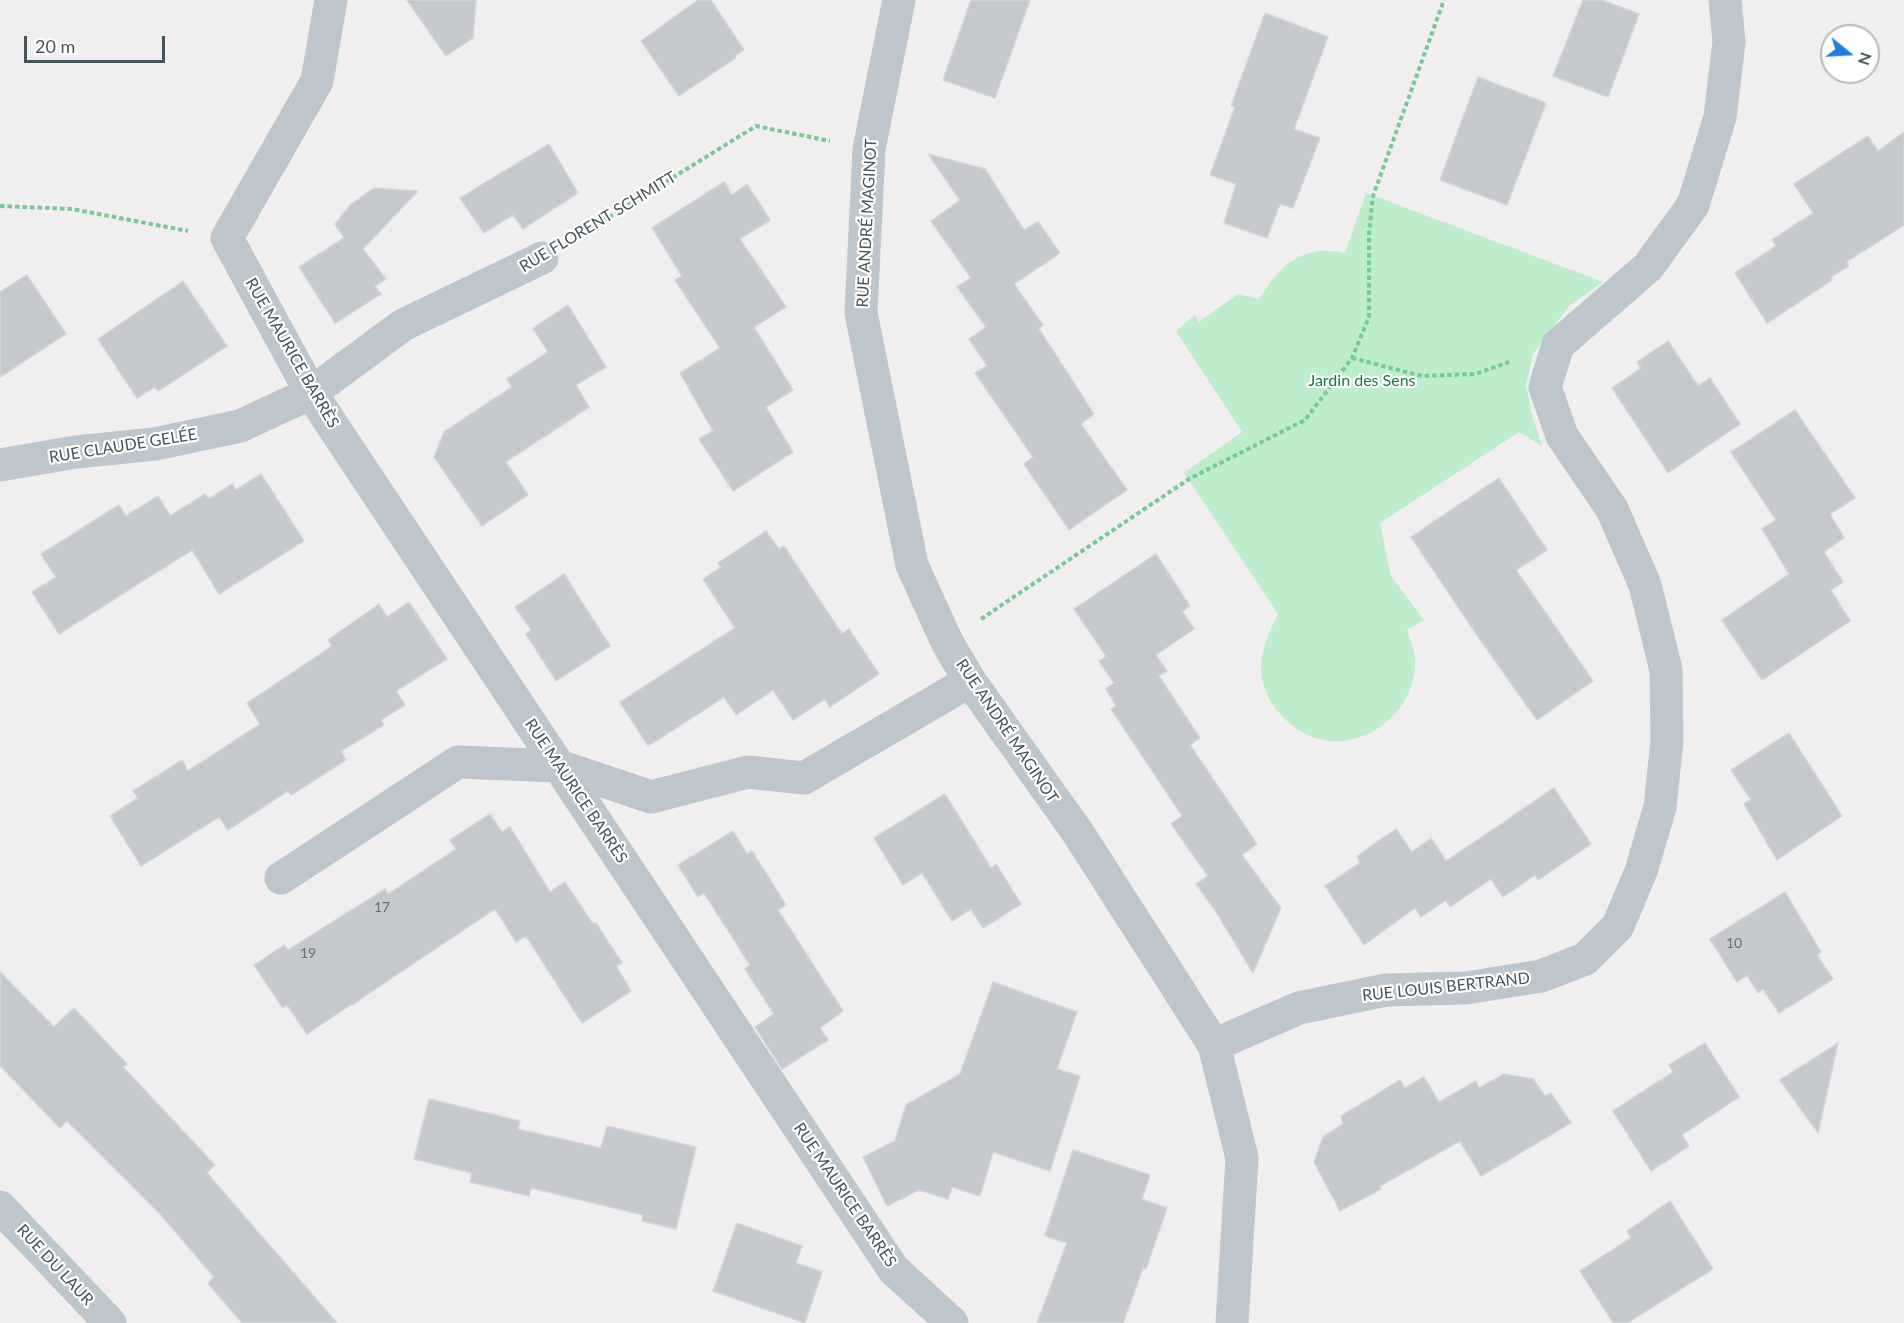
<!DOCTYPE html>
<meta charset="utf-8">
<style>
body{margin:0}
#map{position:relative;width:1904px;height:1323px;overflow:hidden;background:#f0eeee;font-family:Lato,sans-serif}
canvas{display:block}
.north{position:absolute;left:1820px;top:24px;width:60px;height:60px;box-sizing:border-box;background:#fff;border:2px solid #b5babd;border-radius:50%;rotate:108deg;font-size:16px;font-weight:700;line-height:24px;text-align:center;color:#47535a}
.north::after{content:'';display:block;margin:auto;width:21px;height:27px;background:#1f80d9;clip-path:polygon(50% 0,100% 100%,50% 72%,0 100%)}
.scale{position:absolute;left:24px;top:36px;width:141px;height:27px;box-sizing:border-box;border:3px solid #47535a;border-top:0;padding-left:8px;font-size:18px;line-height:21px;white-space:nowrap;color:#47535a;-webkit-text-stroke:4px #fff;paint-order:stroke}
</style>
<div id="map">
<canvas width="1904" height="1323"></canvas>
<div class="north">N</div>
<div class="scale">20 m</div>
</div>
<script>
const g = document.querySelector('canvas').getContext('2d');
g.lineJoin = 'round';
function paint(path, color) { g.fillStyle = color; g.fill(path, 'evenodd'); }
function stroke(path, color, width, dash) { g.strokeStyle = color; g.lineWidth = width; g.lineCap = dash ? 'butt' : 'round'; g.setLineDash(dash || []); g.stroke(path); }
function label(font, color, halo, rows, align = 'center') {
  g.font = font + ' Lato,sans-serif'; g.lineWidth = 4.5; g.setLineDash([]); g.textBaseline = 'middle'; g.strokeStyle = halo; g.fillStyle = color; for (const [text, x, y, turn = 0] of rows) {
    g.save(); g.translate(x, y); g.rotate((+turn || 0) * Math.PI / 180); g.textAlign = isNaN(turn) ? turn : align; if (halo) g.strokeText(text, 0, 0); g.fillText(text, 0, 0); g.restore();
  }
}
paint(new Path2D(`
 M1366,193L1603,282L1569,306L1533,354L1526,385L1532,415L1542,446L1519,432L1380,523L1391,576L1424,620L1407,630C1410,640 1415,651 1415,661C1416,702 1382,737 1342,741C1303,745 1263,709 1261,670C1260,650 1270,631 1278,614L1184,473L1242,432L1176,331L1195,315L1199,322L1238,294L1259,299C1275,275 1289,254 1321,251C1328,250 1337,252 1345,253Z`), '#bdedcb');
const building = new Path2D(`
 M407,0H476L473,38L446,56Z
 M698,0H711L744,50L735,56L736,58L679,96L641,41Z
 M971,0H1030L995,98L943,80Z
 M1583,0H1602L1639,14L1608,97L1553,76Z
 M1265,13L1328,37L1294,129L1320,138L1293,208L1280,204L1267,238L1224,223L1236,184L1210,175L1235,107L1231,106Z
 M1478,77L1546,103L1507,205L1440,180Z
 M1904,132V225L1846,262L1849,266L1831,277L1832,280L1767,323L1735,273L1776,246L1772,240L1813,213L1794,184L1868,136L1878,151Z
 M549,144L578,193L523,229L513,215L484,233L460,198Z
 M928,154L985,169L1024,230L1038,222L1060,253L1014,284L1043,325L1039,329L1094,414L1081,424L1127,490L1069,530L1024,464L1033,457L975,373L987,366L969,339L986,327L957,287L971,278L931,221L960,200Z
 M724,182L732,195L747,184L770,220L740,239L786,307L754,327L793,390L766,407L793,452L733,491L699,439L713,431L680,373L720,348L675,280L682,276L652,228Z
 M374,188L418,191L363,249L386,279L375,286L381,294L335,323L299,267L344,238L335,224L351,204Z
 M27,275L66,334L0,377V292Z
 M183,281L227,346L158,391L155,387L137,398L98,339Z
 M568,305L606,367L576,385L589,407L506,462L528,495L482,526L434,457L444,432L512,387L507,379L548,352L533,328Z
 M1668,341L1698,386L1710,378L1740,424L1668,473L1612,388L1641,368L1637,362Z
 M1795,410L1855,498L1830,514L1844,538L1824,552L1843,582L1831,590L1850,621L1762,680L1722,620L1789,574L1762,529L1776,520L1731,452Z
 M261,474L304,541L219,594L192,550L59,634L32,592L56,577L41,554L119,505L126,516L158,496L170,516L205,494L209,499L232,484L236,490Z
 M1499,478L1547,550L1516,570L1593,681L1537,720L1481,641L1411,537Z
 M766,531L779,549L784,546L842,634L849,629L879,674L830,707L825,699L793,720L773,690L736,715L724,697L648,746L620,702L735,628L703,579L721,567L718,563Z
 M1156,554L1190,606L1182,611L1194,629L1156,655L1167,671L1159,676L1200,738L1190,745L1257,844L1242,855L1281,908L1253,973L1215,910L1196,884L1208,876L1171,824L1182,816L1111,709L1116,706L1106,689L1114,683L1099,661L1106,656L1074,609Z
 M564,574L610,646L556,681L526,634L531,630L515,607Z
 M409,602L447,659L396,691L405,705L381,720L384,725L341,751L346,760L291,795L288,791L228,830L219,817L141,866L110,816L138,798L133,791L182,760L188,771L260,724L247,703L332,646L328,640L379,604L387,617Z
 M1789,733L1842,816L1777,860L1744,804L1751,800L1731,770Z
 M1554,788L1591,844L1538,880L1535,875L1503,897L1491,879L1450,907L1446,900L1421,917L1415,908L1364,945L1325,886L1360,863L1357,856L1396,829L1412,852L1431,838L1446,861Z
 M945,794L991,868L996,864L1021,904L983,928L971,909L952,921L922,873L903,885L874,838Z
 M490,814L502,832L510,827L550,892L565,882L593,924L596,923L622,963L616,966L631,991L582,1023L526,936L516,942L495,909L352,1005V1004L307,1034L287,1005L283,1008L254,965L284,945L288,950L385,889L388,894L456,849L450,840Z
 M733,831L747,854L752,851L786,905L778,910L843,1011L820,1028L828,1040L782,1069L755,1027L774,1014L745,969L750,965L704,893L698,897L678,865Z
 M1785,892L1821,952L1817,955L1833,979L1779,1013L1763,989L1758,993L1747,975L1737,982L1710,939Z
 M0,972L54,1027L74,1008L127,1064L123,1067L215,1165L207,1173L337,1323H242L208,1283L214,1277L161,1215L67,1121L60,1128L0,1066Z
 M993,982L1077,1012L1057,1069L1080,1076L1050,1171L993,1152L980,1196L952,1187L948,1199L919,1190L887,1206L863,1157L895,1141L906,1105L960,1074Z
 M1705,1043L1739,1097L1682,1135L1689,1146L1651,1171L1613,1111L1673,1072L1669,1065Z
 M1838,1043L1818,1133L1780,1080Z
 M1504,1074L1533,1079L1545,1096L1551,1093L1571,1123L1481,1176L1460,1141L1380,1186L1381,1189L1340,1211L1314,1162L1323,1137L1343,1124L1341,1116L1400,1080L1405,1088L1424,1077L1439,1102L1476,1081L1479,1088Z
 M429,1099L520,1121L518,1129L601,1148L607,1126L696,1147L676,1229L642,1221L643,1215L531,1188L529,1196L470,1182L472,1173L414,1159Z
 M1073,1150L1150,1175L1142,1199L1167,1208L1146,1269L1143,1268L1123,1323H1037L1067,1243L1045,1236Z
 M1670,1201L1713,1269L1627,1323H1613L1580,1271L1631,1238L1627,1231Z
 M737,1223L802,1246L796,1263L822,1272L805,1323L713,1291Z`);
paint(building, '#c5c9cd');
stroke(building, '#d2d5d9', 1.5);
stroke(new Path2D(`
 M0,206L72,209L188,231
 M577,237L756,126L830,141
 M1352,358L1422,376L1475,374L1509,362
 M981,619L1189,479L1305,420L1352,358L1369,317V233L1373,196L1444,0`), '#76ca99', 4, [4.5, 3]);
stroke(new Path2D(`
 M331,0L317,81L227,238L311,393L893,1269L952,1323
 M899,0L869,149L861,313L912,565L947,642L970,681L1078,833L1214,1045L1242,1158L1232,1323
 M0,465L76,452L155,444L240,426L311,393L403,325L542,258
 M281,878L458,762L559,766L651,797L748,772L804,778L970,681
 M1214,1045L1299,1008L1386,990L1466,988L1541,976L1585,959L1618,926L1641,871L1660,807L1667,741L1666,670L1645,585L1612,509L1562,436L1545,387L1558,345L1648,267L1693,205L1720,117L1729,42L1725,0
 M0,1207L110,1323`), '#bcc6cc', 33);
label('14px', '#667077', null, [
 ["17",382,907],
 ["10",1734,943],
 ["19",308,953]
]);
label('16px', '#47535a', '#fff', [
 ["RUE FLORENT SCHMITT",598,222,-31],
 ["RUE ANDRÉ MAGINOT",867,223,-87],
 ["RUE MAURICE BARRÈS",292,353,60],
 ["RUE CLAUDE GELÉE",123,446,-9],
 ["RUE ANDRÉ MAGINOT",1007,731,56],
 ["RUE MAURICE BARRÈS",576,791,56],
 ["RUE LOUIS BERTRAND",1446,987,-6],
 ["RUE MAURICE BARRÈS",845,1195,56],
 ["RUE DU LAUR",55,1265,47]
]);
label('16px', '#1a7941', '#fff', [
 ["Jardin des Sens",1362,381]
]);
</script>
